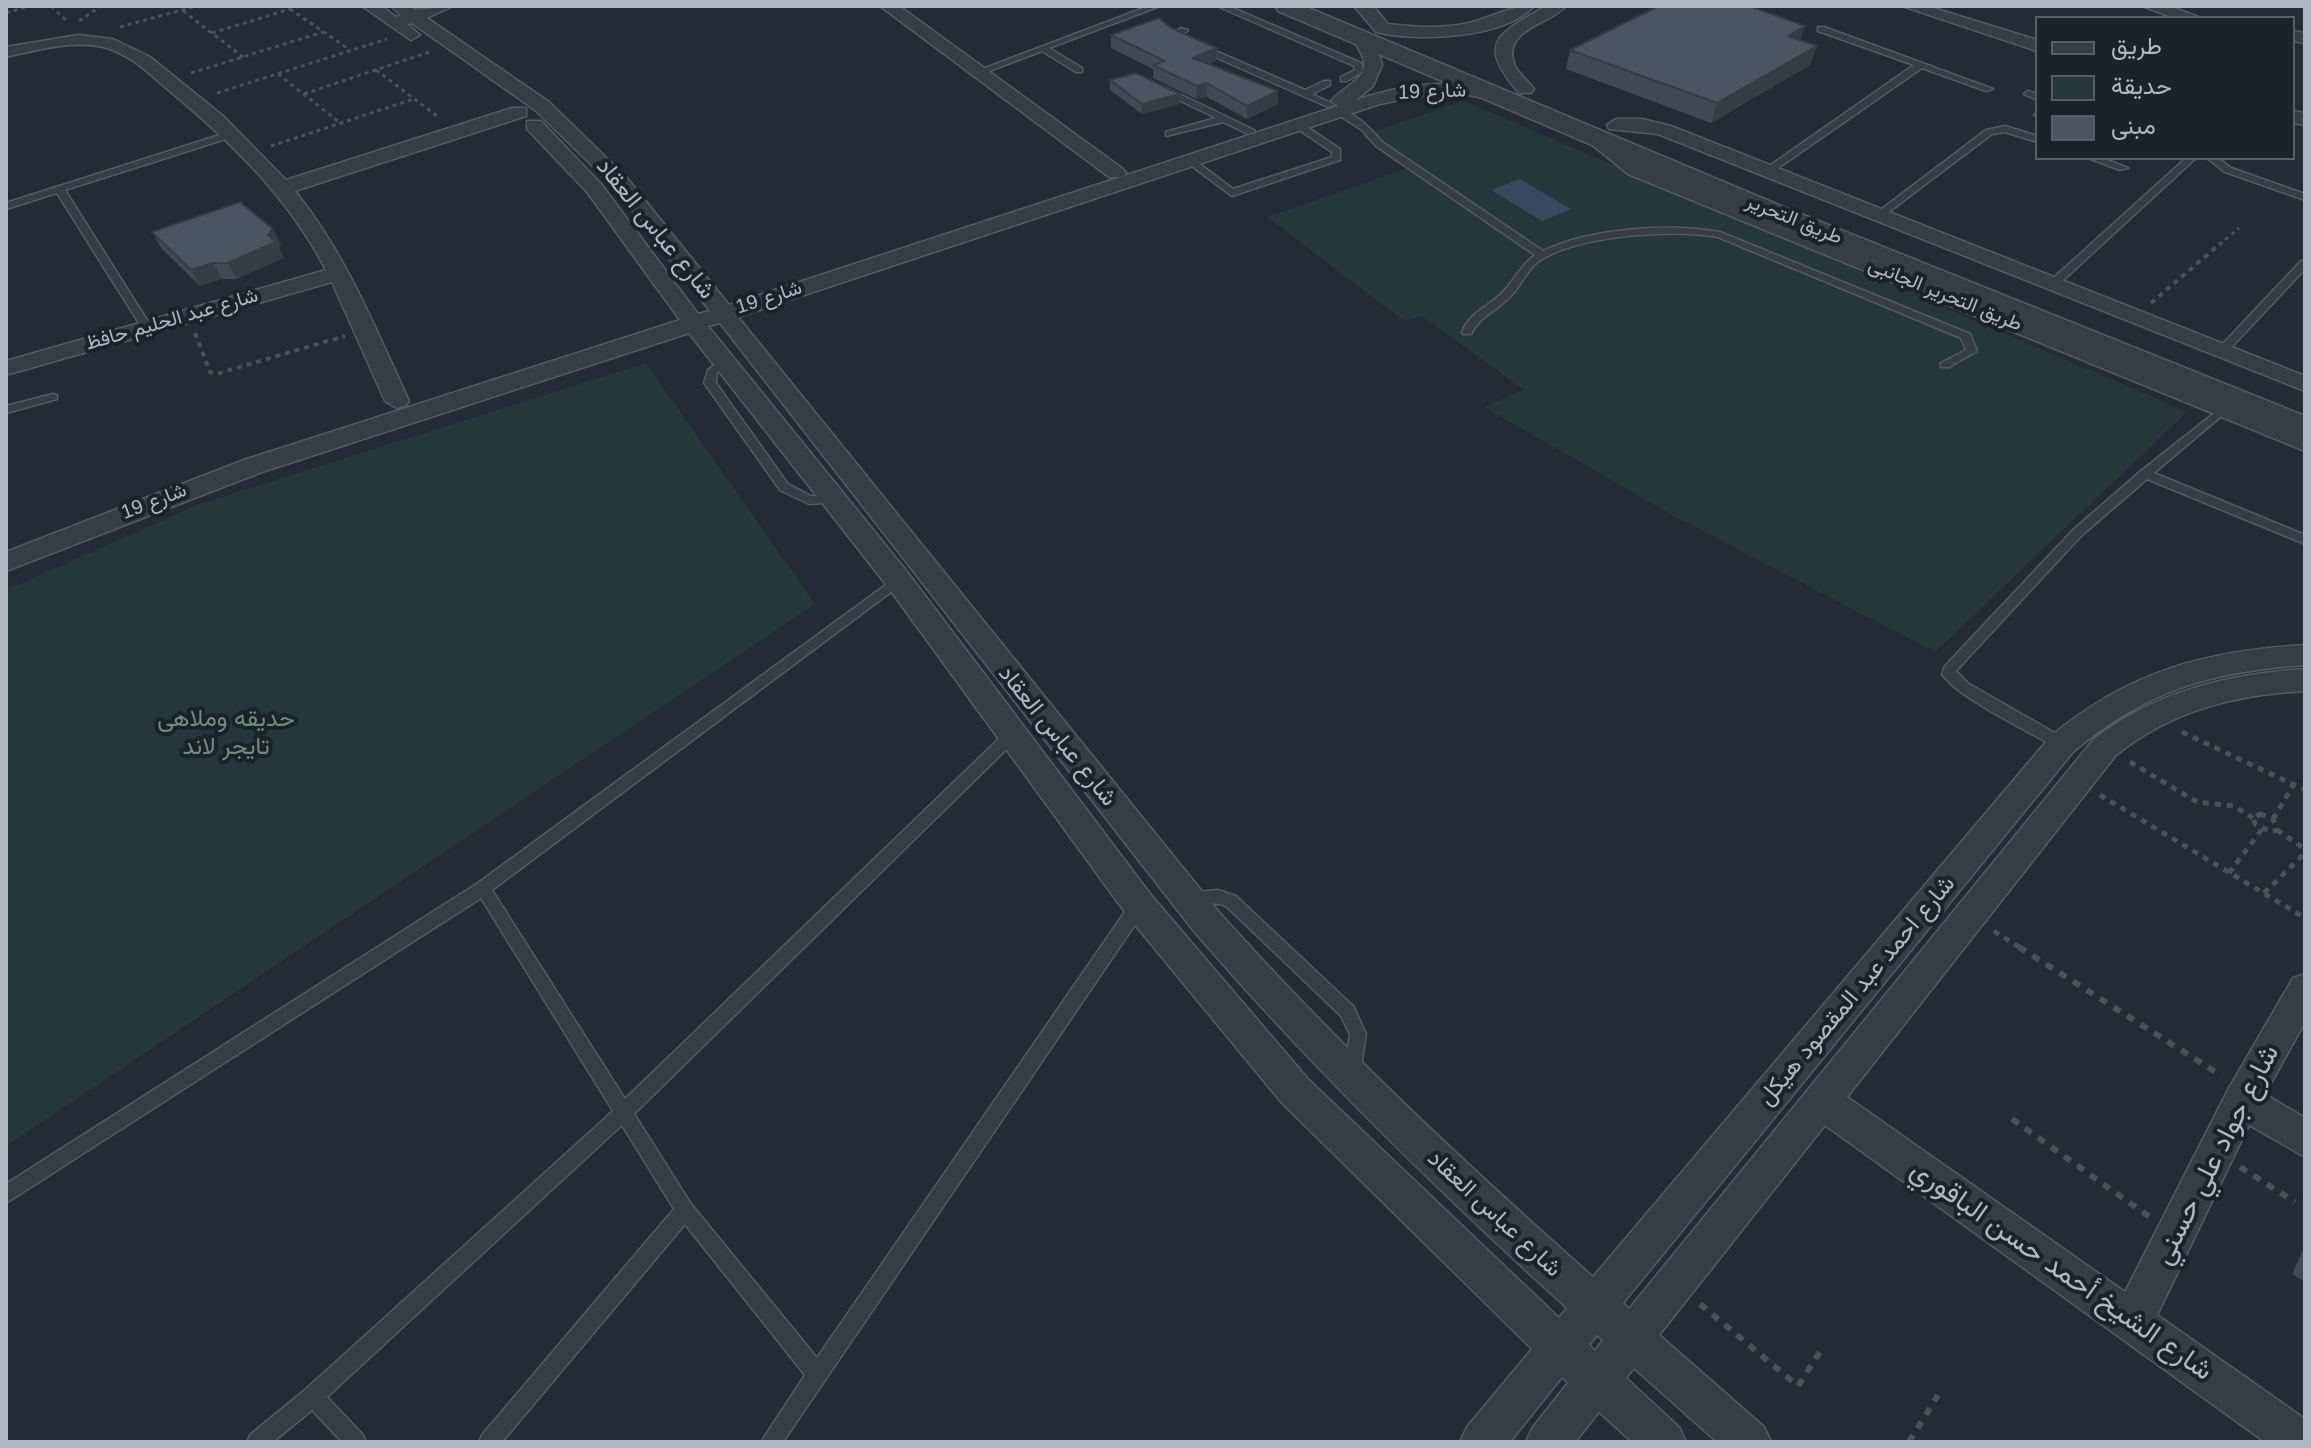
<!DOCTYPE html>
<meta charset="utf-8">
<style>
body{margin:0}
#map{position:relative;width:2311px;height:1448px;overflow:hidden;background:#222b37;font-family:Arial,Vazirmatn,sans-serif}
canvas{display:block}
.frame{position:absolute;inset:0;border:8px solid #b0b8c4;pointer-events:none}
.legend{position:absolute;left:2035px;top:16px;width:260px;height:144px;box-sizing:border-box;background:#1b222c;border:2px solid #575e69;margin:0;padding:10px 14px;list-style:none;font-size:24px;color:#b0b8c4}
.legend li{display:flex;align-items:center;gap:16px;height:40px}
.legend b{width:40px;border:2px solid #575e69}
</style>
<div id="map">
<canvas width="2311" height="1448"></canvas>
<div class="frame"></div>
<ul class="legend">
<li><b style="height:10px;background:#353d47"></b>طريق</li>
<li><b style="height:22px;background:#253839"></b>حديقة</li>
<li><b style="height:22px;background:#4a5563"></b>مبنى</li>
</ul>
</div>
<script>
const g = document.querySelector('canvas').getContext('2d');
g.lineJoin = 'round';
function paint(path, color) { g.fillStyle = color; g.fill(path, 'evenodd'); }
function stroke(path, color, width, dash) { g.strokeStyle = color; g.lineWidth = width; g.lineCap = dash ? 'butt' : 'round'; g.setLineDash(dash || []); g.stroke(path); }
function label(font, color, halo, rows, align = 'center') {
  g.font = font + ' Arial,Vazirmatn,sans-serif'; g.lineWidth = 8; g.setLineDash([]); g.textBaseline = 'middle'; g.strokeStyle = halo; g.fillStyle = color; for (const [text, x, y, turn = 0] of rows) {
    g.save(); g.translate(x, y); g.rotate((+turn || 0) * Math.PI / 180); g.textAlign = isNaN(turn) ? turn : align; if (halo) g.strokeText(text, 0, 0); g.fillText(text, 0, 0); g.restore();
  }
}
paint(new Path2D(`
 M1464,101L2187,412L1935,652L1674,516L1484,407L1524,390L1422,316L1404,321L1267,217L1409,168L1361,136Z
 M646,363L815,604L6,1146V590L200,504Z`), '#253839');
paint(new Path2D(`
 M1520,179L1571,209L1542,221L1491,190Z`), '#38495f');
const service = new Path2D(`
 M1149,6H1160L1049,48L1082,68V72H1076L1042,51L984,73L977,71Z
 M1217,6H1228L1361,63L1364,71L1347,81H1341V77L1355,70L1354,66Z
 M1818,27H1824L1993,89L1986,91L1922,68L1771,173H1765V169L1914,65L1818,31Z
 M1181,28L1188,30L1181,36L1305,90L1324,81H1330V85L1312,94L1335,105L1328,107L1172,38V34Z
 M1165,87L1254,130L1255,132L1248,134L1223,122L1166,136V132L1216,118L1162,92L1161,90Z
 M2028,91L2037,94V100L2024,94Z
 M1337,110C1355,111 1371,129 1382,142L1543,251C1591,228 1668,223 1720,232L1970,334L1977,351L1949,367H1941V363L1966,350L1961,338L1718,237C1672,229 1582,235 1542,259C1527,268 1522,285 1510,297C1496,311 1480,316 1471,334H1463L1462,332C1470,312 1488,307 1502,293C1514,281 1521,265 1535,255L1376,146L1362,130L1337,114Z
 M1298,125H1304L1340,149V160L1232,196L1185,161L1193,159L1233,189L1332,157V152L1298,129Z
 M2005,126L2037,136V142L2005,132L1992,134L1882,217L1874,215L1986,130Z
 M229,132L233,135L232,137L65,190L152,328L151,330H143L142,328L57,193L6,209V203Z
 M2088,158H2102L2128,168L2120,170Z
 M2186,158H2196L2057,286H2049V282Z
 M2207,158H2218L2231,168L2305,194V200L2225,172Z
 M2305,260V269L2226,353H2218V349L2301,261Z
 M723,358L728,361L717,373L716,383L788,484L811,496H837L839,499L837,502L809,504L780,490L704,383L708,370Z
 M53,394L57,395V399L6,413V406Z
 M2222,407L2226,408V412L2154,473L2305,535V544L2147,479L2081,536L1956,671L1969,684L2067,740L2069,744L2067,748H2057C2027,730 1961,700 1942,674L1945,666L2073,530L2141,471Z
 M898,576L903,577L904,580L903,583L492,890L625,1099L1009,729H1019L1021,733L1019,737L634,1114L691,1204L817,1358L1133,900L1139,898L1145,900L1147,905L1145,910L783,1442H761L805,1375L685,1224L502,1442H479L482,1435L674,1209L622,1125L327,1397L363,1435L366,1442H342L312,1410L273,1442H247L250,1435L306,1389L613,1111L481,898L6,1203V1184L478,883Z
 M1218,890L1236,896L1353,1006L1366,1034L1359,1079L1353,1081L1347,1079L1344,1073L1350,1034L1341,1016L1226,906C1211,900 1196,907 1182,903L1179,898L1182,893Z`);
const minor = new Path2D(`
 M362,6H381L396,17L401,15L391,6H410L416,10L453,6L427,18L549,102L627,178L729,305L1338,106L1331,101C1354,77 1381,77 1351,37L1354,33H1366L1377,47L1382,65L1373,86L1356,100C1403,84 1452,78 1501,90L1504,94L1495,100L1468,95L1419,96L1380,104L738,317L1217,910C1334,1041 1462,1161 1593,1277L2051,736C2130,671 2205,651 2305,645V665C2210,672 2147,690 2073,752L1623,1303L1629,1309L2094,739C2156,691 2228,674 2305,669V691C2234,695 2173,710 2116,755L1847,1097L2125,1292L2229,1088L2293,978L2305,974V1022L2265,1094L2305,1118V1157L2249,1125L2157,1315L2305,1419V1442H2265L1825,1125L1659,1335L1764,1427L1771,1442H1717L1634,1368L1626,1378L1679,1427L1686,1442H1632L1599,1412L1575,1442H1526L1533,1427L1568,1383L1562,1377L1510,1442H1460L1467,1427L1532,1349L1282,1103L1127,915L888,587L689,333L262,472L6,571V552L244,460L680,320L587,192L527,129V121H541L601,184L698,314L710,311L613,186L535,110L412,23L407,24L420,35L411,40ZM720,323L1193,930C1309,1065 1436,1189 1567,1308L1559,1318L1308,1079L1151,895L908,573L708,326ZM1597,1335L1603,1340L1595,1351L1589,1345Z
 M880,6H899L1123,169L1126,173L1123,177H1109Z
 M1354,6H1373L1388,24C1415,27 1442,29 1469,23C1492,17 1510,6 1534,6C1503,39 1418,42 1376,32Z
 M1546,6H1566C1549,25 1503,29 1514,63C1516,72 1528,81 1534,89L1531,93H1519C1475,42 1498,34 1546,6Z
 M1902,6H1927L2037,40V51Z
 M2142,6H2169L2201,18H2174Z
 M2293,31L2305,33V43L2293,41Z
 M78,35L113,39L150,57L223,116L286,180L512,108H526V116L295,191C346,254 375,328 409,401L405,406L397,408L385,401L332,282L6,375V361L326,270C287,195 229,140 165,87C146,71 128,53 103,47C71,40 37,50 6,57V47Z
 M2293,111L2305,113V125L2293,123Z
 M1616,119H1642L1671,126L2305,376V391L1658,134L1609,129L1607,125Z
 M1592,129L1642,166L2305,434V451L1628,174L1585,139L1582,135Z`);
const tertiary = new Path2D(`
 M1275,6H1304L1786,208L2305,416V437L1768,220L1278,11Z`);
stroke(service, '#535b65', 3);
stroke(minor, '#535b65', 3);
stroke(tertiary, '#535b65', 3);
stroke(new Path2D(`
 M51,6L68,22
 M290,9L350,50
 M183,11L243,57
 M6,13L30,6
 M79,21L101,6
 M120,27L196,6
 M212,33L300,6
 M376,70L437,116
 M191,73L323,32
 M278,74L339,122
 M217,93L387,39
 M304,94L429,52
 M271,146L414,99
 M2219,245L2239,228`), '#435557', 3, [4, 4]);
stroke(new Path2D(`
 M2151,303L2221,243
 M195,333L210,372L216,374L345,336`), '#435557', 4, [5, 5]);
stroke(new Path2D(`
 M2182,732L2305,790
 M2130,762L2197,802L2234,806L2253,818
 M2100,795L2305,918
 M2260,814L2273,819L2277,830L2271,832L2255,824L2253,818Z
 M2273,819L2294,784
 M2277,830L2305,849
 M2229,873L2262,829
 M2264,893L2305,853
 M1994,931L2022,949`), '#435557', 5, [6, 6]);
stroke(new Path2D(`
 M2019,947L2222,1076
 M2012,1119L2151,1218
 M2240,1167L2295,1202
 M1700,1304L1798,1386L1823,1347
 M1909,1442L1938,1395`), '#435557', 6, [8, 8]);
paint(service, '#353d47');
paint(minor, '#353d47');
paint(tertiary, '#353d47');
paint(new Path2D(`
 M1171,28L1217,48L1216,61L1209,64L1278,104L1247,119L1207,97L1196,99L1153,78V69L1111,48V35Z
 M1801,40L1810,65L1711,123L1566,69L1570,50Z
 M1110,80L1180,94V104L1142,114L1110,90Z
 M2037,107V118L2032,116Z
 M273,229L281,245L279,248L284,258L236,279H222L200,286L161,248L152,232Z
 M2305,1245V1282L2292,1274Z`), '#404955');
paint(new Path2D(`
 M1805,26L1799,45L1788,36Z
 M1817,46L1810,65L1711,123L1717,103Z
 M1217,48L1216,61L1192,71L1193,58Z
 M1207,83V97L1196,99L1197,86Z
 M1278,91V104L1247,119V106Z
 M1180,94V104L1142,114V104Z
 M273,229L281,245L279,248L284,258L236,279L228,263L268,235Z
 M213,263L222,279L200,286L191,270Z`), '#343c45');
const building = new Path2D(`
 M1659,6H1749L1805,26L1788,36L1817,46L1717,103L1570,50Z
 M1159,18L1171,28L1217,48L1193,58L1278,91L1247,106L1207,83L1197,86L1153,65L1165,61L1111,35Z
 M1136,73L1180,94L1142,104L1110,80Z
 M240,202L273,229L268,235L276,242L228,263H213L191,270L152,232Z`);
paint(building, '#4a5563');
stroke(building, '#343c45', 2);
label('20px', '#b0b8c4', '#1b222c', [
 ["شارع 19",1432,92,-2],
 ["طريق التحرير",1794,220,22],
 ["طريق التحرير الجانبى",1945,295,22],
 ["شارع 19",769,298,-18],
 ["شارع عبد الحليم حافظ",172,320,-16],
 ["شارع 19",154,502,-21]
]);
label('24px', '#b0b8c4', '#1b222c', [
 ["شارع عباس العقاد",655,229,51],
 ["شارع عباس العقاد",1057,736,51],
 ["شارع احمد عبد المقصود هيكل",1857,991,-50],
 ["شارع عباس العقاد",1494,1214,43]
]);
label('24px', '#699372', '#1b222c', [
 ["حديقه وملاهى",226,719],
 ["تايجر لاند",226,747]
]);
label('28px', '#b0b8c4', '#1b222c', [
 ["شارع جواد علي حسني",2217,1155,-63],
 ["شارع الشيخ أحمد حسن الباقوري",2061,1271,35]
]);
</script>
